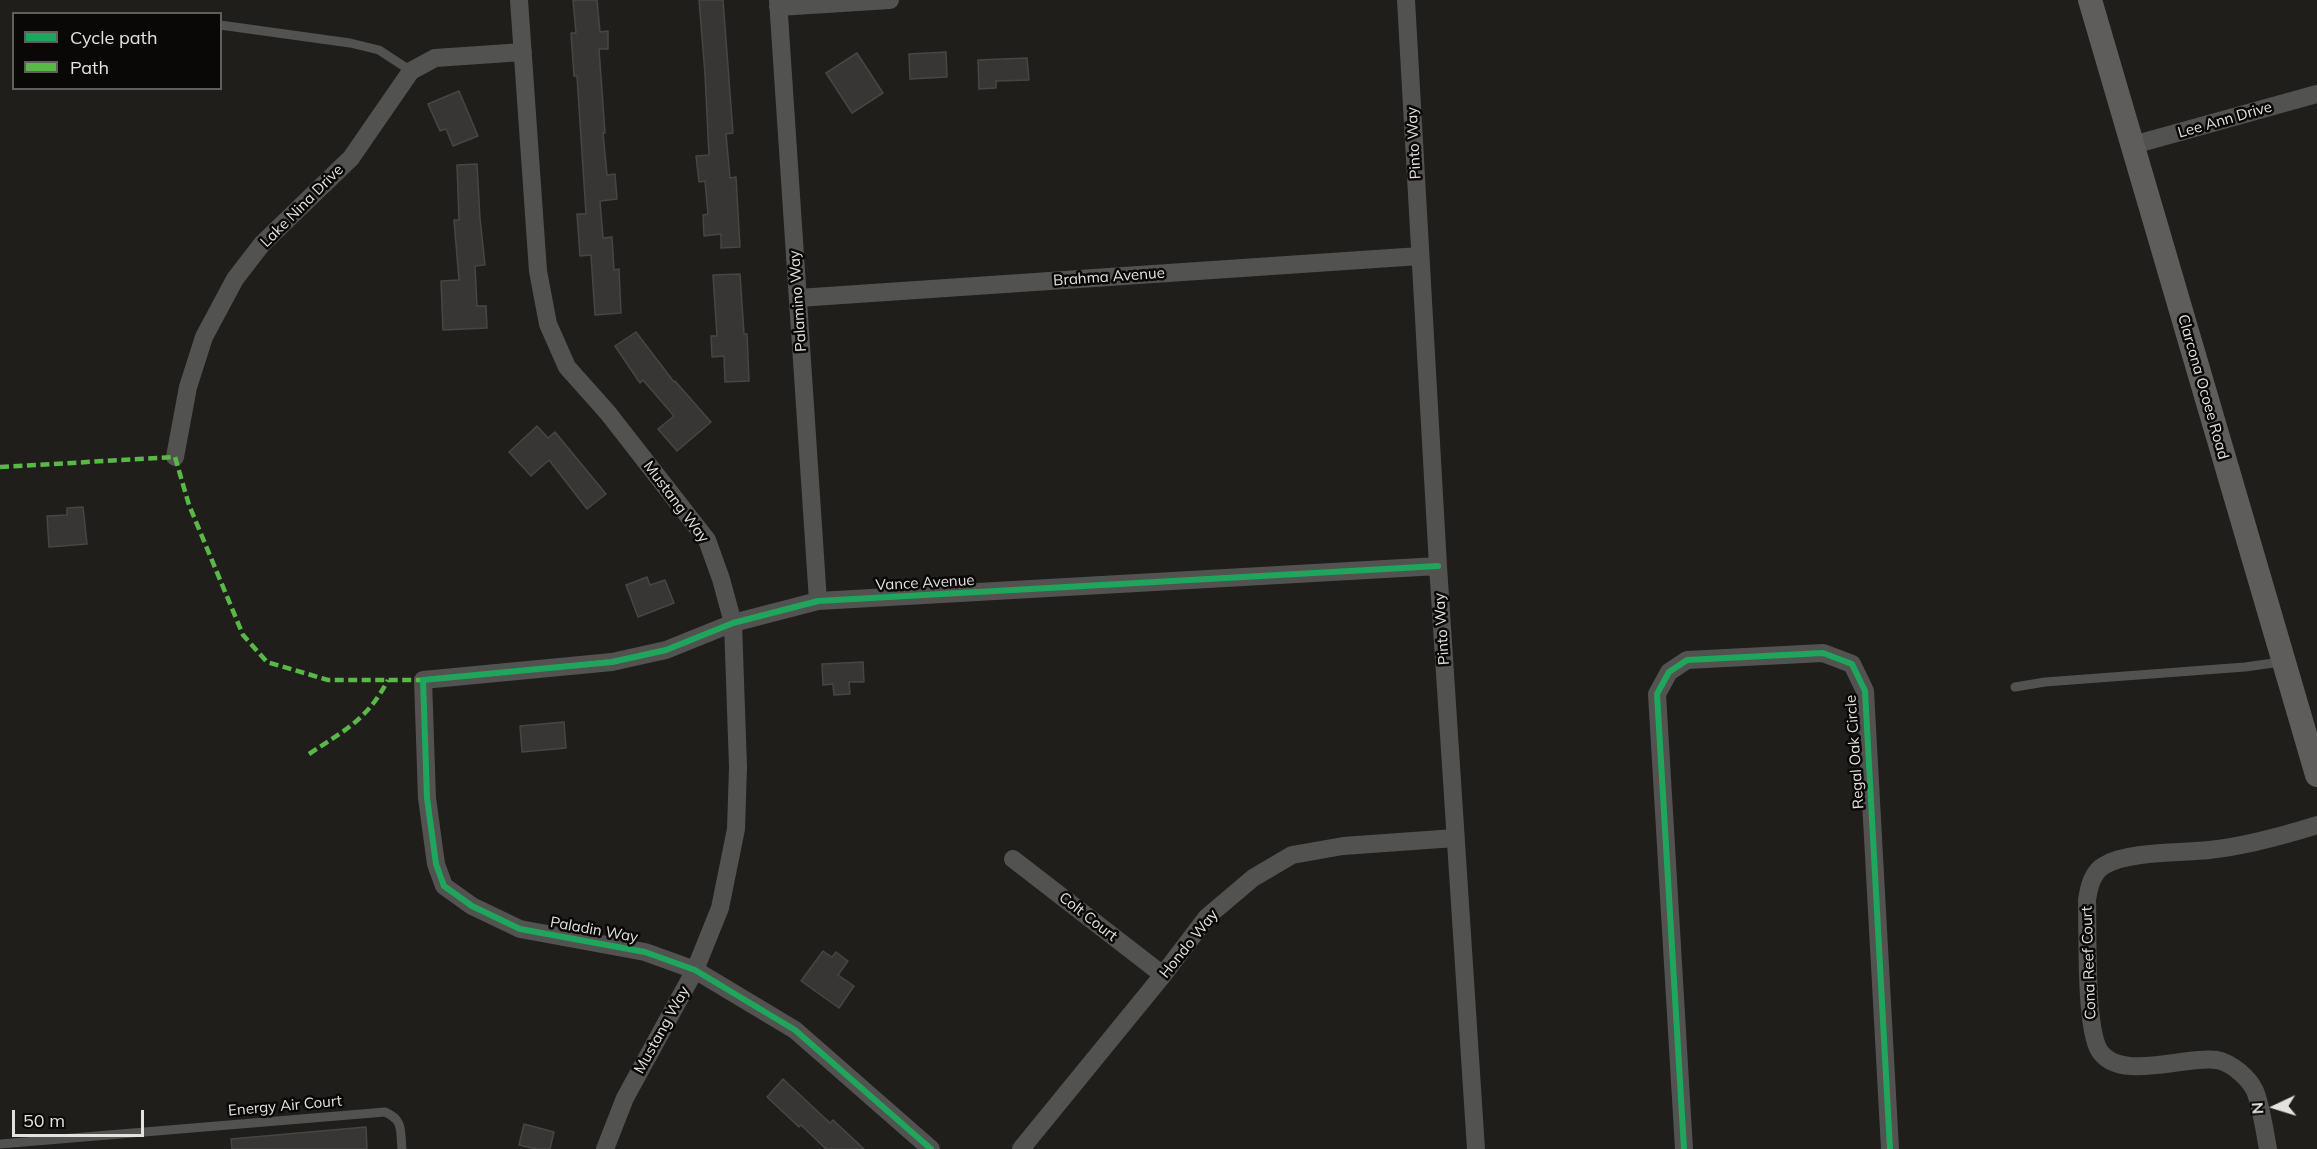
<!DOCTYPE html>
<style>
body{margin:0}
#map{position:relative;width:2317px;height:1149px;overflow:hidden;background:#201e1b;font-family:Mulish,sans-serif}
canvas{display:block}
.legend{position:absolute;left:12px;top:12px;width:210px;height:78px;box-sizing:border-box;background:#0a0807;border:2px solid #615f5d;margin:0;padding:8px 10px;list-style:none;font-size:18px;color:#e4e1de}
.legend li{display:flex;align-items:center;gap:12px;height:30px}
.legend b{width:30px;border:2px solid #615f5d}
.north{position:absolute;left:2245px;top:1077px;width:60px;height:60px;-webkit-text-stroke:4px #0a0807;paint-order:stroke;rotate:266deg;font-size:16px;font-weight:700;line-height:24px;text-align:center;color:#e4e1de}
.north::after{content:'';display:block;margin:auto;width:21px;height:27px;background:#e4e1de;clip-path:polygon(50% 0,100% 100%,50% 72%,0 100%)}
.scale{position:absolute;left:12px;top:1110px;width:132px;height:27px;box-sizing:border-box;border:3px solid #e4e1de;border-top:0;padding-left:8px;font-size:18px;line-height:21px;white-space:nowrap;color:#e4e1de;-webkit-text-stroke:4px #0a0807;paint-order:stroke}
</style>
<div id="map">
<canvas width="2317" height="1149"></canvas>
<ul class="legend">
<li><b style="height:8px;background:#20a55d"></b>Cycle path</li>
<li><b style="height:8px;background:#58b947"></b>Path</li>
</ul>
<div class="north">N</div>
<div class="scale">50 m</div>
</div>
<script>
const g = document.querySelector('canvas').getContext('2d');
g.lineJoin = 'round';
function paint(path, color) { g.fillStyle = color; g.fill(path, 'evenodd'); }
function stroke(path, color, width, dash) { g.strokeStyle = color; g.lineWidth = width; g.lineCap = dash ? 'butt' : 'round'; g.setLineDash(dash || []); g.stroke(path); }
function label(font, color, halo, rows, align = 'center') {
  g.font = font + ' Mulish,sans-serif'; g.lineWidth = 5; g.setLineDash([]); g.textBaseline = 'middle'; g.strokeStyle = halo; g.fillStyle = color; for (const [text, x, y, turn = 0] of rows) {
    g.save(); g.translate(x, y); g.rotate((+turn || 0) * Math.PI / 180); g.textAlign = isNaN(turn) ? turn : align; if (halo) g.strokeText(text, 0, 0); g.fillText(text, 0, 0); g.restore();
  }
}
const building = new Path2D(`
 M573,0H597L600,32L608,31V49H599L605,133H603L607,175L615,174L617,199L600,201L603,238L612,237L614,270L619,269L621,313L595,315L591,255L580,256L577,214H586L577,76H574L571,33H576Z
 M699,0H723L733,133L726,134L730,178L736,177L740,247L721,248V234L704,236L703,215L708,214L705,181L699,182L696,156L709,155L705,74Z
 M946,52L947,77L910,79L909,54Z
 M857,53L883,93L852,113L826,73Z
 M1027,58L1029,80L996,81V88L979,89L978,60Z
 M459,91L478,136L453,146L446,129L440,131L428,104Z
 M477,164L480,218L485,265L475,266L477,306H486L487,328L443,330L441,281L459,280L454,220H459L457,165Z
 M740,274L744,334H747L749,381L725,382L724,356L712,357L711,336H717L713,275Z
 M636,332L674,382L675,381L711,422L677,451L658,429L674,416L643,380L640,383L615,346Z
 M537,426L548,438L555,432L606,494L587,509L549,460L531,476L509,452Z
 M83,507L87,544L49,547L47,516L67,515V508Z
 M647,577L650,585L665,580L674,603L638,617L626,585Z
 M863,662L864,682H849L850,694L834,695L833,684L823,685L822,664Z
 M564,722L566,748L522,752L520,726Z
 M823,951L832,957L836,952L848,961L838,975L854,986L839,1008L801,981Z
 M783,1079L830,1123L833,1120L864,1149H826L801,1125L799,1127L767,1097Z
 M524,1124L554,1132L550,1149H536L519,1145Z
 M366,1127L367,1149H232L231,1139Z`);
paint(building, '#383634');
stroke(building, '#484644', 1.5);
stroke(new Path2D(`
 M220,25L350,43L379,50L411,71
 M2015,687L2045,682L2245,667L2281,662
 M0,1144L385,1112C404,1120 400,1131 402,1149`), '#525251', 9);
stroke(new Path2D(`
 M519,0L538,271L548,324L567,367L608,413L707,540L721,579L733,623L738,767L736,829L720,908L695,970L625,1098L605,1149
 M778,0L818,601
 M1406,0L1438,566L1476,1149
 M778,7L890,0
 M2133,145L2317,94
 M798,298L1420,256
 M175,457L188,387L204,337L235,279L262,244L351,158L411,71L435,58L523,52
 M1013,859L1163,975
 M931,1149L795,1030L695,970L645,952L520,929L472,906L444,886L436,864L427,798L423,680L612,662L666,650L733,623L818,601L1438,566
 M1021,1149L1163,975L1207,917L1253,878L1292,855L1343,846L1455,838
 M1684,1149L1657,694L1669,672L1687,660L1823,653L1852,664L1865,691L1890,1149
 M2268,1149C2265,1133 2261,1105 2255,1091C2249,1078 2232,1063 2217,1060C2186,1055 2119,1083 2099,1050C2085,1026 2088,933 2087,900C2089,887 2092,872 2105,865C2129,851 2181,853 2209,850C2246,846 2282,836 2317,825`), '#525251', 18);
stroke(new Path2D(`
 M2090,0L2317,775`), '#5e5d5c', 24);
stroke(new Path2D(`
 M0,467L175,457L189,505L243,635L267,662L328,680H423
 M309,754C345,730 367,720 388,680`), '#58b947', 4.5, [9, 4.5]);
stroke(new Path2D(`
 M931,1149L795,1030L695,970L645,952L520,929L472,906L444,886L436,864L427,798L423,680L612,662L666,650L733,623L818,601L1438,566
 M1684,1149L1657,694L1669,672L1687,660L1823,653L1852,664L1865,691L1890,1149`), '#20a55d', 6);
label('15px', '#e4e1de', '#0a0807', [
 ["Lee Ann Drive",2225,120,-16],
 ["Pinto Way",1414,143,-93],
 ["Lake Nina Drive",302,206,-45],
 ["Brahma Avenue",1109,277,-4],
 ["Palamino Way",798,301,-94],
 ["Clarcona Ocoee Road",2203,387,74],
 ["Mustang Way",676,502,53],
 ["Vance Avenue",925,583,-3],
 ["Pinto Way",1442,629,-94],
 ["Regal Oak Circle",1855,752,-94],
 ["Colt Court",1088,917,38],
 ["Paladin Way",594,930,10],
 ["Hondo Way",1189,944,-51],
 ["Cona Reef Court",2089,963,-92],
 ["Mustang Way",662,1030,-61],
 ["Energy Air Court",285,1106,-5]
]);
</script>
